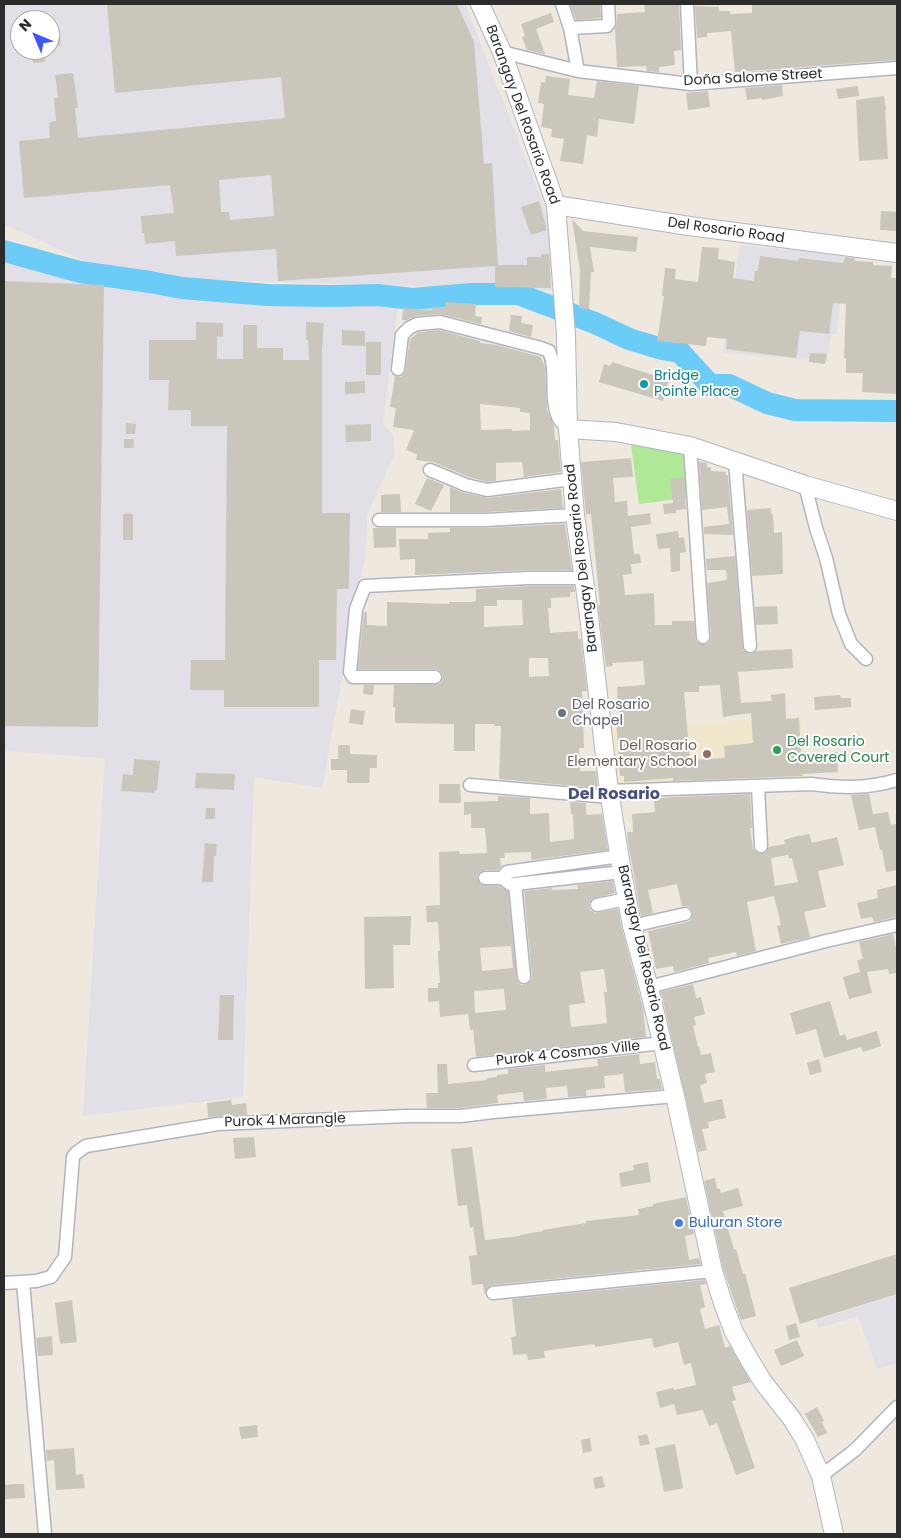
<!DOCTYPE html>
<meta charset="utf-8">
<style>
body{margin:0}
#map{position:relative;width:901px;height:1538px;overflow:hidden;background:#efe8de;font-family:Poppins,sans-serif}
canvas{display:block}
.frame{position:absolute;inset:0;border:5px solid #2c2c2c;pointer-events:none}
.north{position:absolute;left:10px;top:10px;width:50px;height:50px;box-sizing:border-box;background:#fff;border:1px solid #ababab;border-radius:50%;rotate:315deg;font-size:14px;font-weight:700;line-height:20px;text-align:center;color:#2c2c2c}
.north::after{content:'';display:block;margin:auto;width:18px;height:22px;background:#3b57ff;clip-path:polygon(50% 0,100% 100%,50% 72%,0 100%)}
</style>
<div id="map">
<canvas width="901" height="1538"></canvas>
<div class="frame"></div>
<div class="north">N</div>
</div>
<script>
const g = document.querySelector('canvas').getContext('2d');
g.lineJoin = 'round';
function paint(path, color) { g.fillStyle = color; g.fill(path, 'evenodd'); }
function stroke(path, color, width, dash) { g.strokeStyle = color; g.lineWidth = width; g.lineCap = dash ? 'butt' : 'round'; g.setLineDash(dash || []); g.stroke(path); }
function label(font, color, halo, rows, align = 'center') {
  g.font = font + ' Poppins,sans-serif'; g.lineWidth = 4; g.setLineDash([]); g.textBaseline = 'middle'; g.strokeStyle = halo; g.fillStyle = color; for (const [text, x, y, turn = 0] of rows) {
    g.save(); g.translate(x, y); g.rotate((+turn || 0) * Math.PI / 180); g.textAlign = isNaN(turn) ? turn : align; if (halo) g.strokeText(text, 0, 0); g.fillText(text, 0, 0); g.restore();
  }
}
paint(new Path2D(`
 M4,4H465L544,206L555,252L554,290L120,277L4,224ZM20,20H50V50H20Z
 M740,245L844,255L837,334H831L827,361L723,353Z
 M4,264L146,288L265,304L398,306L383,423L393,435L394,455L367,515L366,558L354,598L351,628L322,788L254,777L243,1097L83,1116L105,758L4,751Z
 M897,1295V1363L877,1369L858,1316L818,1328L819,1329L816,1320Z`), '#e2dfe7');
paint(new Path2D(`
 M802,717L805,780L616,788L607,728Z`), '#f1e7cd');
paint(new Path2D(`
 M631,445L684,453L688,498L639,504Z`), '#afe997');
stroke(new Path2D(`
 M4,251L80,272L150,282L182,288L268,295L330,296L378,295L412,299L472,294H518L595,323L629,339L662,349L680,352L710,385H729L767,403L795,410L897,411`), '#6bccf7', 22);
paint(new Path2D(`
 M107,4H457L474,42L484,164L492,163L498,265H527V257H541V254H549L551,288L495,287V266L278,281L276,249L176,256L175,241L145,244L144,233H142L141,216L174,213L170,185L24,198L19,141L50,138L49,122L56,121L54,98H58L55,75L73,73L78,108H75L78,138L285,118L281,77L115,93ZM271,175L274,216L230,220L229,212H221L219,180Z
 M570,4H600L601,18L576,20Z
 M644,4H678L679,6L681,50L674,51L675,65L659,67V72L647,71L646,66L617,67L615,29L617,23V14L645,12Z
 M752,4H897V60L735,72L731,31L707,33V37L697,38L695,6L719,7V11H730V14L752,13Z
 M551,13L554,22L536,29L545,54L527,50L522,37L525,36L521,24Z
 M59,29L61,45L50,46V30Z
 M31,50H44L45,62L33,63Z
 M546,76L570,79L568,95L594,98L597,81L639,86L634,124L599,119L597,137L587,135L583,164L560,161L564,139L551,137L552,129L541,127L544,104L538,103L541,82L545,83Z
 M782,85L783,96L762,100V98L747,100L745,88Z
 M858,86L859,96L838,99L836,89Z
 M708,91L710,107L688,110L686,93Z
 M884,96L886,110H885L888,159L859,161L856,100Z
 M539,201L547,230L531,235L521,207Z
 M881,211L897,212L896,231L880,230Z
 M572,219L583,231L638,237L636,252L590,247L594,272H591L589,309L579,308L580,270Z
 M702,247L719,248L718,259L735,262L733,278L754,281L755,271H758L760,256L798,261L799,258L843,263L845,257L855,258V261L873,262V265L892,266L891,278H897V394L862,392L863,373H846V358H844L846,304L833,303L829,334L800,331L796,358L726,349L727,339L707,337L706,346L657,341L664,296H662L665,268L676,269L675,279L698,282Z
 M4,281L104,285L98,727L4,726Z
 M446,302L476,304L475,316L482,317L481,324L440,314L416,316L407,320H402L403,308L432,310V307L445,308Z
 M511,315L522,316L521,323L533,325L531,337L509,331Z
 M196,322L223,323V337L217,336V359H243V325H257V348H283V360H309L308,340H306V322L324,323L322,349V513H350L349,589H337L336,660H319V707H224V690H190L191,660H225L227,426H191V410H168L169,380H149V340H196Z
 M342,330L365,331V346L342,345Z
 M439,330L480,341V343L497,345L541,357L545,368L547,410L554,426L555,440H558L561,472L524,477L522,462L496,463V481L487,482L469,477L433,462L416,460L417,454L406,450L414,430L393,427L396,408L390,407L395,376L401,377L405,373L410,339L419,332ZM480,404L520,408V412L530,413V430L512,431V429L481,430Z
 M366,342H381V375H366Z
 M810,353L827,354L825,364L809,362Z
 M612,362L669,380L663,401L599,382L604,364L610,366Z
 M365,381V393L345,394V382Z
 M126,423L136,424L135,434H126Z
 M371,424V441L346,442L345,425Z
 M124,439H134L133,448H124Z
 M631,458L633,477L613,478L615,502L627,501L628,516L650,513L651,524L631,527L634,554H640L641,563L631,564L632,574L623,575L625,595L654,593L655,625H672V621H694L696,641L700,644H707L710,641L711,636L707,583L727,580L726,570H707L706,559L735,556L743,650L750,654L756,651L792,649L793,668L738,672L741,703L772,701L771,695L785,693L786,719L799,718L801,754L837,752L838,772L802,774L803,776L673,781V778L624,782V776H620L616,717H619L617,687L645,685L643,661L612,663L613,666L606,667L598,605H600L591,514H586L581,462ZM720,685L723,717L751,713L753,743L724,746L725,758L690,760L684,692H699V686Z
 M699,462L707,463V467H711V471L726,472V475L728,476L733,535L704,534V527L729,524L727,507L702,510Z
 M684,477L686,509L676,510V513L664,514L663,504L673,503L670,479Z
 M427,478L444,485L431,511L415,504Z
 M450,487L464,493L488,498L561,489L563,508L486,512H450Z
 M400,494L401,512H381V495Z
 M771,508V514H773L774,533L782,532L783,574L752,576L747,510Z
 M123,514H133V540H123Z
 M565,524L572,570H528L415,575V559L400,560L399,539H428V533L450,532V528H486Z
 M373,528H396V547L374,548Z
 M678,531L679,538L684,537L686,552L680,553V571L671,572L670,548L658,549L656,534Z
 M528,586H574L575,592H570V597L551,598V608H548L550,633L578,631V639H581L587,691H582L584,748H579L580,771H596L598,788L499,779L501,726H494V724H475V751H454V724L395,723V707H393L394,685L439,684L442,681L443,677L442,673L439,670L435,669H358L364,612H367V625L387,626V602L449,604V602H471L476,601V589ZM497,600H522L523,625L484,627V606H497ZM529,658H548L549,676L529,677Z
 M777,606L778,624L756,625L755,607Z
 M364,685H374L373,695L363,694Z
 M840,695L841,698H851V707L815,710L814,697Z
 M351,709L365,711L363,725L349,723Z
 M338,745H350V754L377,755V768H370L369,783H347V770H331V759H338Z
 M134,759L160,761L157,790H155V793L121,791L123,774L133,775Z
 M196,773L235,774L234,790L195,788Z
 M439,784H460L461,803H439Z
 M750,794L752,828H750L753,849L758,853H765L769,847L785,844L784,840L800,835V836L809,834L812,843L837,837L844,865L818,871L826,907L804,912L810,937L781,944L777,926L781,925L774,896L747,902L756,951L737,956L736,952L708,958L709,963L674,972L673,966L656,969L648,931L645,932L687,922L691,920L693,913L691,909L688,906H682L677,884L648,890L653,913L641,916L628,841L627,832H633L632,814L655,812L654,799L674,797ZM788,855L789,859L792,858L798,882L775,886L771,858Z
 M869,794L873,814L888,812L891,825L897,824V870L886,872L882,850H880L875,827L859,830L851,795Z
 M498,796L530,798V814L549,813L550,842L574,839L573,814H571L570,802L586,803V815L602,814L608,850L531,860V852L504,853L505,858H500L501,867L498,870H485L478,874L477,878L481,885L499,886L508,891L517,981L521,985H525L531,981L532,977L524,891L552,888V890L578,889L577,885L613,881L615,893L592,899L589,903V907L591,911L595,913L618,909L622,929L643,1008L646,1037L476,1057L473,1029L470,1030L468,1014L440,1017L439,1001L428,1002V988H438V983H440L438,955V951H440L438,922H427L426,906L440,905L439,852L459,851L460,854L487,853L485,828H471V814L464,815V802L498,801ZM511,946L513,968L482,971L480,948ZM604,969L607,992H604L607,1023L571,1027L569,1005L585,1003L580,972ZM504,989L506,1010L475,1013L474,991Z
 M206,808H215V819H205Z
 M205,843L217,844L216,856H214L213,882H202Z
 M897,885V917L874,922L872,917L861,919L857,903L878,898L877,890Z
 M411,916L410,945H393L394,988L365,989L364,917Z
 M893,934L897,954V973L889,974L888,969L867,972L872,993L849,999L843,977L860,972L857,960L863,959L859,942Z
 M693,984L696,998L701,997L705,1014L694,1017L696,1025L693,1026L698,1047H699L701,1055L711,1053L715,1072L705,1074L707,1083L700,1085L704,1103L722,1099L726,1118L708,1122L709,1128L702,1129L707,1150L698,1152L661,992Z
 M220,995H234L233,1040H218Z
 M830,1001L840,1036L845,1034L847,1040L877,1031L881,1046L863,1052L861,1047L824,1058L816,1029L796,1035L790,1013Z
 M639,1054L640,1064L655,1062L657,1079H660L662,1089L625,1092L623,1074L604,1076L605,1088L586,1090V1096L568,1097L567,1086L546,1088L547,1099L524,1101L523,1092L497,1095L498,1103L460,1108H427L426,1093H438L437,1064H447L448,1084L487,1080V1078L497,1077V1075L508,1074V1069L545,1065V1072L598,1066L597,1059Z
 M819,1059L822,1072L810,1075L807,1063Z
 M231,1100L232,1105L246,1103L247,1115L208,1117L207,1103Z
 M254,1137L256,1157L235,1159L233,1138Z
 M472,1147L485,1240L520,1236V1235L543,1231V1230L586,1223V1221L639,1215L638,1209L653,1206V1204L686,1197L694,1234L685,1236L689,1260L699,1258L701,1264L492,1285L488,1287L485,1293H484L483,1284L472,1285L469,1256L477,1255L473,1227L470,1228L467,1205L458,1206L451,1149Z
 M648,1162L651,1182L621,1187L619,1173L634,1170L633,1165Z
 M715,1178L717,1189H720L721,1193L738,1188L743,1206L723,1211L734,1250L736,1249L743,1274L745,1273L756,1316L741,1320L723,1268L704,1181Z
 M897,1254V1294L800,1324L789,1288Z
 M705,1280L706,1284L700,1285L705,1307L700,1309L705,1329L719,1325L725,1348L730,1346L751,1382L732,1387L736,1400L732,1401L755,1468L736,1475L717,1423L709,1426L703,1410L677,1415L674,1404L660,1408L656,1392L673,1388L674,1390L696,1385L691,1363L684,1365L678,1342L654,1348L652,1338L595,1347L594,1344L544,1351L545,1358L528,1360L527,1354L513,1355L511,1337L516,1336L512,1299Z
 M72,1300L77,1342L60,1344L55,1303Z
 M796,1323L800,1337L789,1340L786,1326Z
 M52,1336L53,1355L38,1356L36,1338Z
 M797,1340L804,1356L781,1366L774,1350Z
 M817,1407L824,1421L822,1422L827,1433L818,1437L805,1414Z
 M257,1425L258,1437L241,1439L239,1427Z
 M647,1434L650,1444L640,1446L638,1436Z
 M590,1438L592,1451L583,1453L581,1440Z
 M675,1444L683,1488L664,1492L655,1448Z
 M74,1448L76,1475L83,1474L85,1488L56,1490L54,1460L47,1461L46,1450Z
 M602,1476L605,1487L595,1489L593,1478Z
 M14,1484H24L25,1498L4,1499V1485Z`), '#cac6bc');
const street = new Path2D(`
 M562,4L570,28L578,71
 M687,4L691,84
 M570,28L607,26L609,23L608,4
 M502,52L578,71L691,84L897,68
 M398,369L402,335L409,328L417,324L440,322L541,348L549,351C558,372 549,396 558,417C560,422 565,425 568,429
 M690,446L703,637
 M735,461L750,646
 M430,470L466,485L487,490L572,479
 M805,485L816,528L826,558L839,614L851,644L866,659
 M379,520H486L575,515
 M435,677H353L350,672L356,609L365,586L528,578H584
 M470,785L610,797
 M758,787L761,846
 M609,791L811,784C842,788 866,789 897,780
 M485,878H502
 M515,884H510L502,878L507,872L620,856
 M597,905L617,901H628
 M632,926L685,914
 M524,977L515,884L622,872
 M649,987L826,941L897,925
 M474,1065L662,1043
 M23,1282L45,1534
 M4,1283L36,1281L51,1277L65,1257L73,1157L76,1153L86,1146L218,1124L407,1116H461L493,1112L675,1096
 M493,1293L713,1271
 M821,1476L855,1450L897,1407`);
const secondary = new Path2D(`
 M480,4L502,52L556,205L566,335L568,429L575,515L589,616L609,791L622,872L632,926L649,988L675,1096L713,1271L723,1303L734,1332L749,1359L763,1382L792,1419L805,1440L821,1476L834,1534
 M556,205L689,226L897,253
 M568,429L616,432L690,446L805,485L897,511`);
stroke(street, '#b2b4c1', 15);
stroke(secondary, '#b2b4c1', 20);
stroke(street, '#fff', 12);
stroke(secondary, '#fff', 18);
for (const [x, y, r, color] of [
 [644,384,5,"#0f9aa8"],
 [562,713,5,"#6b7280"],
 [777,750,5,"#2e9e5b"],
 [707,754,5,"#8d6e63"],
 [679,1223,5,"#3f7fe0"]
]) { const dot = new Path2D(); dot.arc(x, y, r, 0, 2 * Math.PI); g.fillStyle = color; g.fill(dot); stroke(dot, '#fff', 2); }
label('14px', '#2c2c2c', '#fff', [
 ["Doña Salome Street",753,78,-3],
 ["Barangay Del Rosario Road",522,115,70],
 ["Del Rosario Road",726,231,8],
 ["Barangay Del Rosario Road",582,558,-97],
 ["Barangay Del Rosario Road",643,958,77],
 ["Purok 4 Cosmos Ville",568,1054,-6],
 ["Purok 4 Marangle",285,1121,-2]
]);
label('14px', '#0d838f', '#fff', [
 ["Bridge",654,376],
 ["Pointe Place",654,392]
], 'left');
label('14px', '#5b616d', '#fff', [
 ["Del Rosario",572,705],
 ["Chapel",572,721]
], 'left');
label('14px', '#27864d', '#fff', [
 ["Del Rosario",787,742],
 ["Covered Court",787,758]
], 'left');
label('14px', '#785e54', '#fff', [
 ["Del Rosario",697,746],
 ["Elementary School",697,762]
], 'right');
label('14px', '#366cbe', '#fff', [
 ["Buluran Store",689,1223]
], 'left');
label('bold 16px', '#495081', '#fff', [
 ["Del Rosario",614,795]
]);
</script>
